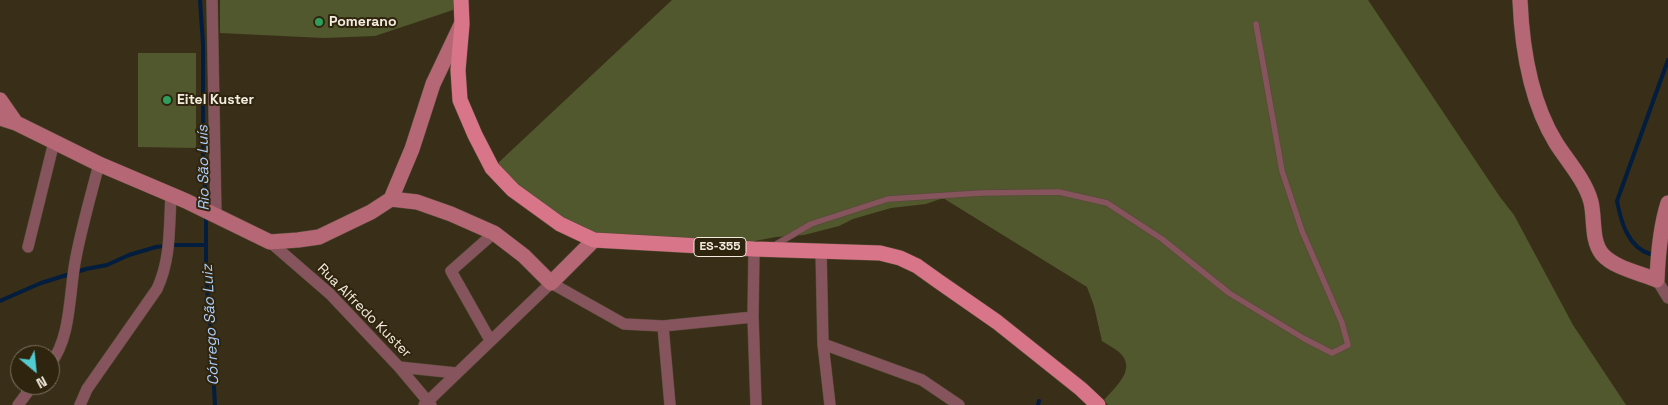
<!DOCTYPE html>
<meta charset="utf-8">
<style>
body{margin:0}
#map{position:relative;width:1668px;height:405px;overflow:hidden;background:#392e18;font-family:"Space Grotesk",sans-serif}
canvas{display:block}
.north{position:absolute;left:10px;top:345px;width:50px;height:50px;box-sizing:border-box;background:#2f240e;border:1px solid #7d7461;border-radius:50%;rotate:152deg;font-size:14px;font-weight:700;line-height:20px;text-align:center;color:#f2ebde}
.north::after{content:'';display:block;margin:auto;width:18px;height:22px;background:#51ccd1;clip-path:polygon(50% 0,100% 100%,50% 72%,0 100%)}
</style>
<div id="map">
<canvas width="1668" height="405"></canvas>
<div class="north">N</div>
</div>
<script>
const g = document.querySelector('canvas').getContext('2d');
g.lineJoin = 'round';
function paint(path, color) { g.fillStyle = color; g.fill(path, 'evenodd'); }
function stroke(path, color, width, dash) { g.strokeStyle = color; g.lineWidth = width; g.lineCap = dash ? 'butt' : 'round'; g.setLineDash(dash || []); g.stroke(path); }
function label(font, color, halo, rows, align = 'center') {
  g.font = font + ' "Space Grotesk",sans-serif'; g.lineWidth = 4; g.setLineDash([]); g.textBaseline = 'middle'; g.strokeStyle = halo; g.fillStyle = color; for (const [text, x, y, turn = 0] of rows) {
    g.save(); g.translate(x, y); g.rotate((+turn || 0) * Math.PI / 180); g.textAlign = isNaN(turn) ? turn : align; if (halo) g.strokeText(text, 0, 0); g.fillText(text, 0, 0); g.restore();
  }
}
paint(new Path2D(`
 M220,0H454L453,10L375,36L324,38L220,33Z
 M672,0H1368L1500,197L1514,215L1573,325L1626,405H1108L1104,400C1115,387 1138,369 1119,352C1114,348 1108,345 1102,341L1094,306L1087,287L943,198L926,204L891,208L853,219L839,226L804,235L776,237L729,246L628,243L567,227L508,177L498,163Z
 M138,53H196V148L138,147Z`), '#51582e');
stroke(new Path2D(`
 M200,0L203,44V167L207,206
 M206,215V277L210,318L215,405
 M1650,254C1628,247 1621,222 1617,201L1668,60
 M0,301L41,283L86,269L107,265L129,255L156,247L174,245H206
 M1038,405L1039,401`), '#031d3f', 4);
const lane = new Path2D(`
 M775,245L811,224L888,199L981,193L1059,192L1107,203L1162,239L1229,293L1303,338L1332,353L1348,345L1342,323L1302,231L1282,171L1256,24`);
const street = new Path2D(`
 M212,0L216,216
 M270,242L330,294L399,367L431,405
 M28,247L54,142
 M754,249L753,317L756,405
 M821,250L823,344L830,405
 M1657,280L1668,298
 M663,326L670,405
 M490,340L451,271L494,233
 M823,344L922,380L959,405
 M50,364C72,338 69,289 76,257C82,226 91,195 99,164
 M399,367L456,373
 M18,405L33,385
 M80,405L87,389L157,289C171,259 169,228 171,195
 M424,405L551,283L624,324L663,326L753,317`);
const secondary = new Path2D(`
 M1520,0C1522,49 1530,101 1556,143C1568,162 1585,180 1591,202C1595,219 1591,240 1602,254C1614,268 1640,273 1657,280C1658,254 1660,228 1668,203
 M0,100L16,123
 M0,118L16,123L99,164L186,201L270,242L298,240L319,237L371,212L391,199L412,149L433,84L461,25
 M391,199L417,202L451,214L494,233L524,256L551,283L594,240`);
const primary = new Path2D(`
 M461,0L462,24L458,70L460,100L475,135L492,168L513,190L560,224L594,240L754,249L880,253L900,258L917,266L938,281L997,322L1081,389L1098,405`);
stroke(lane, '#574c38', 7);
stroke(street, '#574c38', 12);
stroke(secondary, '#574c38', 16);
stroke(primary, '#574c38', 16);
stroke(lane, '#86545d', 5.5);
stroke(street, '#86545d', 11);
stroke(secondary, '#b56776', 15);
stroke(primary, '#d97589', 15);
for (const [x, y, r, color] of [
 [319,22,5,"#2e9e5b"],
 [167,100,5,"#2e9e5b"]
]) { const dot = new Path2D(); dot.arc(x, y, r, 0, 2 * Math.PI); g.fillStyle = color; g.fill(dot); stroke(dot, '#2f240e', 2); }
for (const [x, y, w] of [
 [720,247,52]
]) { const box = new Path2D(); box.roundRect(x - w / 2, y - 9.5, w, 19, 4); g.fillStyle = '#2f240e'; g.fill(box); stroke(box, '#f2ebde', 1); }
label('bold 12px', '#f2ebde', null, [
 ["ES-355",720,247]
]);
label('bold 14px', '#f2ebde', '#2f240e', [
 ["Pomerano",329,22],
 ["Eitel Kuster",177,100]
], 'left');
label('14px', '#f2ebde', '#2f240e', [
 ["Rua Alfredo Kuster",364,311,45]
]);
label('italic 15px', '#abcdf9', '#2f240e', [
 ["Rio São Luís",204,168,-91],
 ["Córrego São Luiz",211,325,-93]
]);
</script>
